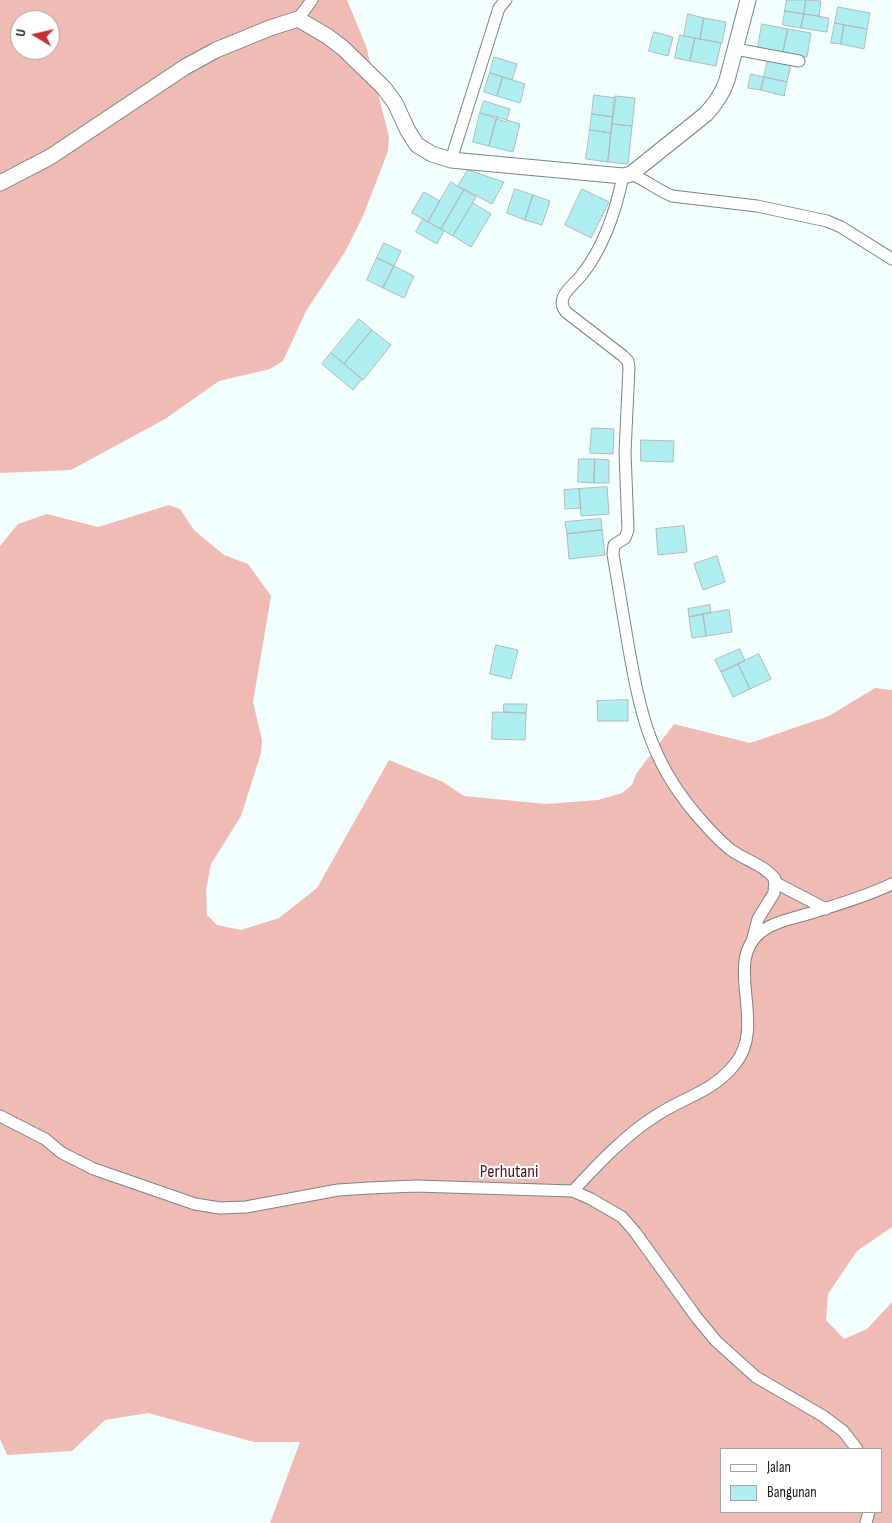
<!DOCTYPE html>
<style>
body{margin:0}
#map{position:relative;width:892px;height:1523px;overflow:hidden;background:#f3fefe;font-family:"Sofia Sans Condensed",sans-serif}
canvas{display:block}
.legend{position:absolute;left:720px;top:1448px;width:162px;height:65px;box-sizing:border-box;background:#fff;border:1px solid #a2a4a4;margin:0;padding:6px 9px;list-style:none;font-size:15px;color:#171b1b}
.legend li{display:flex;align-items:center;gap:10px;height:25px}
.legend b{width:25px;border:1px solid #a2a4a4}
.north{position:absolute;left:10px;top:10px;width:50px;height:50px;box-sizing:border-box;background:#fff;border:1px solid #a2a4a4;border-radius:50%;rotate:279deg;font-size:14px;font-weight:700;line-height:20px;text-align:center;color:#171b1b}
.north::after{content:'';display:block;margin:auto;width:18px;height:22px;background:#c13137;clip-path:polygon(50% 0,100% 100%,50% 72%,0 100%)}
</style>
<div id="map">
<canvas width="892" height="1523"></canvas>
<ul class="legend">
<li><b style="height:6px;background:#fff"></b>Jalan</li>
<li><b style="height:14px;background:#b0eff1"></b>Bangunan</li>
</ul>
<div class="north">U</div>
</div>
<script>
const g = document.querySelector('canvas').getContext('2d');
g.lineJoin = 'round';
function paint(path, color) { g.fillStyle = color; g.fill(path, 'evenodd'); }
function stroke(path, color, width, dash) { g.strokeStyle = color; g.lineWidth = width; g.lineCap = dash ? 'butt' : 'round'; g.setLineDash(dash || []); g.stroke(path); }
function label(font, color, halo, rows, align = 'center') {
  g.font = font + ' "Sofia Sans Condensed",sans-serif'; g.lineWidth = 4; g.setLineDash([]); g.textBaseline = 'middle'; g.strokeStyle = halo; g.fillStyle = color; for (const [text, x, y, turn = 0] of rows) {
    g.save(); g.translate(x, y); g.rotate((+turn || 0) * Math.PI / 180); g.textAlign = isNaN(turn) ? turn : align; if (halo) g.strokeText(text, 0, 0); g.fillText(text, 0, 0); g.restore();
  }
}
paint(new Path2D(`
 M0,0H347L366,46L389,137L388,151L363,216L345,252L306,311L283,361L270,369L219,381L165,419L71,470L0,473ZM20,20H50V50H20Z
 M169,505L180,509L194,530L224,555L248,564L271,596L253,702L262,740L261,753L241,816L211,864L206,890L207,915L217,925L241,930L279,918L317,888L389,760L443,782L464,796L546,804L598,800L622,793L632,785L636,774L674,724L750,743L829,716L875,688L892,690V1227L857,1251L828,1294L826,1320L844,1339L867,1329L892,1302V1523H270L300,1442H254L148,1413L105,1420L72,1451L7,1455L0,1439V546L18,524L47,514L98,527ZM721,1449H881V1512H721Z`), '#f0bab5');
const building = new Path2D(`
 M787,0H806L804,14L785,11Z
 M806,0L821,1L819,16L804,14Z
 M838,7L870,13L867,29L835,23Z
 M785,11L804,14L801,28L783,25Z
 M688,14L704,18L700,39L684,36Z
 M804,14L829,18L827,32L801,28Z
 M704,18L726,22L722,43L700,39Z
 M835,23L844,25L841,44L831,43Z
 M762,24L788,29L783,52L758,48Z
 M844,25L867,29L864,49L841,44Z
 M788,29L811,33L807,57L783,52Z
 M654,32L673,37L668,56L649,51Z
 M680,35L695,38L690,61L675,58Z
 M695,38L721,43L716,66L690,61Z
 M494,57L517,64L512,80L490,73Z
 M768,59L791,64L787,82L764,77Z
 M490,73L503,77L497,96L484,92Z
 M751,74L764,77L761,90L748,88Z
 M503,77L525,84L520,103L497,96Z
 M764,77L787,82L784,96L761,90Z
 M594,95L616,98L613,117L592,114Z
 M615,96L635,98L632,126L612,124Z
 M484,101L510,109L506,122L480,113Z
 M480,113L497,117L489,146L473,142Z
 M592,114L613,117L611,133L590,130Z
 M497,117L520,124L513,152L489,146Z
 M612,124L632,126L628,164L608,162Z
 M590,130L611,133L608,162L586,159Z
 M468,170L504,182L492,204L458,186Z
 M451,182L464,190L441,229L428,222Z
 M515,189L533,195L525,220L507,213Z
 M582,189L609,202L591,238L565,225Z
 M464,190L476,197L453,236L441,229Z
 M424,192L440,201L428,222L412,213Z
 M533,195L550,201L542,225L525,220Z
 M473,203L491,214L471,247L453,236Z
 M423,219L444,231L437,244L416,232Z
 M384,243L401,251L394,266L377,258Z
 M377,258L394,266L383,288L367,280Z
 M394,266L414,276L404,298L383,288Z
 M359,319L372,330L344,364L331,353Z
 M372,330L391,345L363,380L344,364Z
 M331,353L362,379L353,390L322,364Z
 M592,428L614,429L613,454L590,453Z
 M641,440L674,441L673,462L641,461Z
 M579,459H595L594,483L578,482Z
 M595,459L609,460V483H594Z
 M607,487L609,514L581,516L579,489Z
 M579,489L581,508L565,509L564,490Z
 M601,519L602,530L567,534L565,522Z
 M684,526L687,552L658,555L656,529Z
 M602,530L605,555L569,559L567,534Z
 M717,556L725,582L703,590L694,564Z
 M710,605L711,613L689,617L688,609Z
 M729,610L732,632L706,636L703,614Z
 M703,614L706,636L692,638L689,617Z
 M496,645L518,650L511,679L490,674Z
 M740,649L745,661L721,672L715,660Z
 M759,654L771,679L750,689L738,664Z
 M738,664L750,689L733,697L721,672Z
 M628,700V721H598L597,701Z
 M504,704H527L526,713L504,712Z
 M493,712L526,713L525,740L492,739Z`);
paint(building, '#b0eff1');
stroke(building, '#b0bbbb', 1);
const street = new Path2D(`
 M298,19L312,0
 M735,49L799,61
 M451,160L499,8L506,0
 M631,174C646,180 657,190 672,196L757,206L827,221L841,227L892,259
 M623,176C616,210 605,244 584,272C576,284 553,297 566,312L623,356L628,361L629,368L625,452L628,530L625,538L614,545L613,554C618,584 623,614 628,644C640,711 649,758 694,812C705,825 717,839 731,850C745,860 764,865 775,879L774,893L758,919L752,942
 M776,883L826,909
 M0,1116L45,1139L62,1153L94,1169L195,1204L220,1208L246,1207L338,1190L369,1188L416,1186L573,1191L591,1199L622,1217L635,1232L697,1318L716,1341L737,1360L756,1377L823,1416L843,1431L857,1449
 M573,1191C598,1164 625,1135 657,1115C684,1097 713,1092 735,1064C768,1024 722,962 761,932C775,921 796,918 814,912C840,904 867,896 892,884
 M866,1523L869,1512`);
const secondary = new Path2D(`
 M0,183L50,157L185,67L216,50L270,28L298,19L327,36L343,48L384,88L395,103L408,131L417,145L432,154L451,160L623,176L631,174L706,114C716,103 723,93 727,80L748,0`);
stroke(street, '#7a8484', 13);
stroke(secondary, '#7a8484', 17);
stroke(street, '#fff', 11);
stroke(secondary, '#fff', 15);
label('18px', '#551617', '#fff', [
 ["Perhutani",509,1172]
]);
</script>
